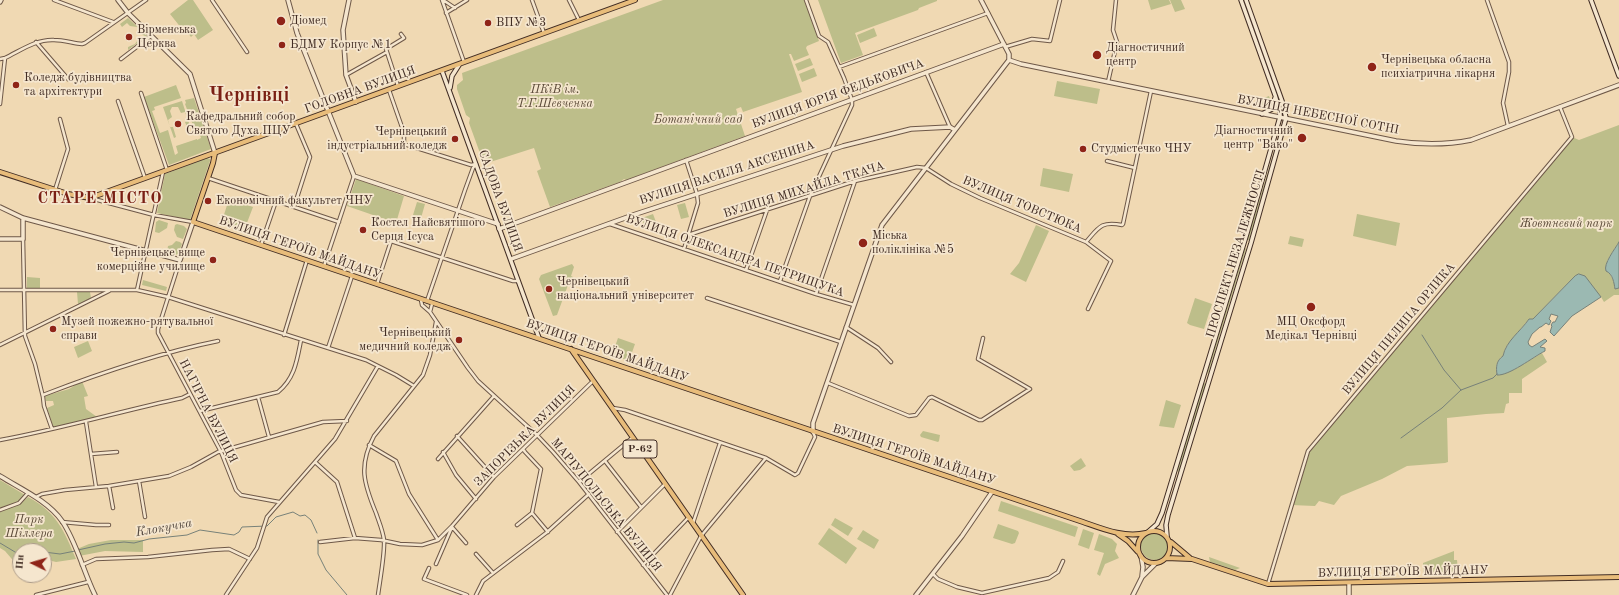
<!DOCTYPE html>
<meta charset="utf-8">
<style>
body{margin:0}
#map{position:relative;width:1619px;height:595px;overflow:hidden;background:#f0d9b3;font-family:"Old Standard TT",serif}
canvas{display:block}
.north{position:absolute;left:12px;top:543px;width:40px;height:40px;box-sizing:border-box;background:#f5e6ce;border:1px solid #ad9c8a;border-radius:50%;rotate:275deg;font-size:11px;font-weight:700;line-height:16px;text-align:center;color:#422d24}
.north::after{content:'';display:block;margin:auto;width:14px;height:18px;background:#8f2418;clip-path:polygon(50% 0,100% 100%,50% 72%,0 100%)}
</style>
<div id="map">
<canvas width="1619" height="595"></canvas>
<div class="north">Пн</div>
</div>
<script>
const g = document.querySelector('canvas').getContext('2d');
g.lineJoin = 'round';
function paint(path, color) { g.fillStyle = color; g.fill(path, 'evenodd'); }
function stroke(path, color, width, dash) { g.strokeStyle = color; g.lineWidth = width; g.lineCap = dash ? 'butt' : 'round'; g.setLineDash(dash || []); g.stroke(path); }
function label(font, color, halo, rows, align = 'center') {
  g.font = font + ' "Old Standard TT",serif'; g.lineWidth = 3.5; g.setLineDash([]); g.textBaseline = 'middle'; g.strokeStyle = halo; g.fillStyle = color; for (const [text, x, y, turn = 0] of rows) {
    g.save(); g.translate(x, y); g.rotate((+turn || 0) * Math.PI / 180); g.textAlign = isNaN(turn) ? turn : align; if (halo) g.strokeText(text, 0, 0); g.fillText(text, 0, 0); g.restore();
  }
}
paint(new Path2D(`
 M188,0H193L213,30L198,40L194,34L191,37L184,28L182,29L170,14Z
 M663,0H804L819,41L807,46L806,48L809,55L794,61L791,54H789L802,92L743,112L741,107L736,109L745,136L626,180L624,179L620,182L550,207L537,171L541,169L534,148L484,164L469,123L470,118L466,115L457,89V85L463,80L462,73Z
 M818,0H937V1L919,8L918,10L855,33L863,55L841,63Z
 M1148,0H1169L1171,4L1151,10Z
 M1170,0H1181L1185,9L1175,12Z
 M128,18L147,36L128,50V47L135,44L140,37L143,38L145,36L141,34L137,27L130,26L127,23L122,27L120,24Z
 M874,28L877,36L860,43L857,35Z
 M810,58L813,65L798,71L795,64Z
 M814,68L817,76L802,82L799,74Z
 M1057,81L1100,89L1097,104L1054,96Z
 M176,85L181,98L154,107L155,110L152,111L160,133L168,130L175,155L178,153L176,146L197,139V140L201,138L199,132L196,133L185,104L186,103L185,100L194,98L211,149L169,165L144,97Z
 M1269,96L1271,102C1268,108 1263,107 1257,106L1259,100Z
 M182,101L190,126L187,127L185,122L188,120L185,112L181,113L178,107H172L170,111L172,117L168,120L170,127H173L176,137L174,138L163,107Z
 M1283,122L1249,240H1247Z
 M1619,125V242L1607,261L1609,272L1615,284V289L1619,288V295H1614L1604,302L1601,297L1575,276L1533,319H1529L1506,347L1503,356C1496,360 1496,367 1497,375L1517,368L1542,353L1547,362L1522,379V393H1509V403L1506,404L1504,413L1486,414L1447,418L1448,462L1445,463L1407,466L1382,479L1341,496L1334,505L1319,501L1315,506L1291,505L1308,450L1572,137L1579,140Z
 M207,158L210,159V161L190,220L157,213L165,174Z
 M1043,168L1073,174L1069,192L1040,186Z
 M356,179L404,196L396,223L347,206Z
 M229,199L253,207L245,228L242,227L241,230L224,224L225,222L222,221Z
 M417,202L425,204L421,218L413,215Z
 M685,203L689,217L681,219L677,205Z
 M653,214L656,222L644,226L642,218Z
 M1357,214L1400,223L1396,246L1353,236Z
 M159,220L168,223L167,228L159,233L155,232L156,222Z
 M177,224L184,226L187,229L183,239L177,237L174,230L175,225Z
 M1036,225L1049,231L1026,282L1010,274L1019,263Z
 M1290,236L1304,239L1302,247L1288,244Z
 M176,241L180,242L182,244L178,254L175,255L167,252L168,246L172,245Z
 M1245,248L1246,249L1208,374L1207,372Z
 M572,264L574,267L571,276L573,277L571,285H568L557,315L553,316L539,279L541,275Z
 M27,277L40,278V288H27Z
 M143,280L167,287L166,291L142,285Z
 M77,292H90L91,298L78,304Z
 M1195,298L1212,304L1204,329L1190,325L1187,323Z
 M618,338L635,344L629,361L612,355Z
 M88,341L92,351L78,358L74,347Z
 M82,381L88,396L84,397L86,409L97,417L56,427L53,426L47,408L54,405L53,401H46L45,396L69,389Z
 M1205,383L1206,384L1179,472L1177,471L1203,384Z
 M1166,400L1181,405L1174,428L1159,426Z
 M923,431L940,435L939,441L938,442L921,437L920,435Z
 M1081,458L1086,466L1080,470L1074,471L1070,466Z
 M0,480L25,495L19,502L0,510Z
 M28,497C56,512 64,530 76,559L56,562L44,559V551H20V564L17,565L5,551L0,548V512L20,504Z
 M1001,501L1078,527L1075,537L998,511Z
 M835,518L853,528L848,536L831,525Z
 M998,524L1018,531L1019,533L1015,543L1012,544L993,538Z
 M829,528L857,548L846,564L818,544Z
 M1083,529L1094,533L1089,549L1078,545Z
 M863,530L879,540L874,549L857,539Z
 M1141 546a14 14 0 1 1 28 0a14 14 0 1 1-28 0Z
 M1099,534L1112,539L1117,544L1115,551L1119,558L1105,564L1100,576L1097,574L1104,553L1094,550Z
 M111,540H143V552L105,551L79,556L77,549L89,544Z
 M1454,551V560H1457L1458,572H1423V563Z
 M1209,557L1240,568L1235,570L1210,562Z`), '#bdbe8a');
const water = new Path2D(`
 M1619,242V288L1615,289C1614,283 1613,274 1606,271C1603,264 1615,249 1619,242Z
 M1579,274L1585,276L1601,297L1572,316L1554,336L1550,332L1552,326L1551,325L1553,322H1555L1558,316L1551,314L1549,319L1551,321L1549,325L1546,323L1541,327H1540L1532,334L1528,342L1529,345L1532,347L1545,339L1547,341L1540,347L1545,348V351C1533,357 1509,376 1497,375C1496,367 1496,361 1503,356C1506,341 1520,332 1529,319H1533L1575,276Z`);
paint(water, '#9bb9b2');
stroke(water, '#778179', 1);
stroke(new Path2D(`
 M1422,335L1444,370L1461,390
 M1401,438L1442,408L1461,390L1493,378L1497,374
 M318,540V554L326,570L347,595
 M0,543L20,555
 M78,550L105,544L124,542L134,543L149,539L187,535L200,530L234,535L239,532L242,527L267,526L276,517L293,512L300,516L305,515L311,520L317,533
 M44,552L60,554L75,551`), '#778179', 1);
const minor = new Path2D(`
 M54,0L113,22
 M212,0L247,52
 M442,0L464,62
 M443,0L455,8
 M532,0L544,33
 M569,0L579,20
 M1487,0L1509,62V72L1503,103L1508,126
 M446,13L467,0
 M36,42L68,79
 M1005,47L1032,39L1050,41L1060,0
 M0,59L5,58C20,51 36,39 54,40C63,40 73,43 82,44L85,43L146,0
 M121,59L151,36
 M839,67L988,13
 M926,72L950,127
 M346,75L387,52
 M1108,82L1117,42L1113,30L1116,0
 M398,86L386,49L404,38L401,34
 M389,90L404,133V144L471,165L476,164
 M141,93L167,170
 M118,101L145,178
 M0,104L5,58
 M1107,161L1135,168
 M208,178L339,222
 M55,190L68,149L60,119
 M90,198L154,215L193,222
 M294,207L310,157L296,124
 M610,224L816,294L854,305
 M688,235L855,181L917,167L926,168L951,184L980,198L1086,242L1111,261L1088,309
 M23,239L25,336L35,364L43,397L44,406L52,429
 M1086,242C1099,227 1101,221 1122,225L1123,224L1151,91
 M261,245L276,201
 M684,249L698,203L697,194L686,160
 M180,260L158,329V333L221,452L236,490L241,495L279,502
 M324,266L354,176
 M746,270L767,210
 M780,281L810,196L852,105V100L844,78L828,42L819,36L806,0
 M377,284L391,241L513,281H518
 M0,290H137L168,297L366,360L396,375L414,386
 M137,290L163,172
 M816,294L855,181
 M707,298L841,342
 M421,300L422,305L430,312L468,368L478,381L537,435L553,452L579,482L667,595
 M427,301L465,190L473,168L476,164
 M430,312L432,304
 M846,327L878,348L891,362
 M284,335L307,260
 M0,345L109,291
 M328,348L352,276
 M828,383L909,416L916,415L929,398L932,397L979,420H982L1030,389L978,359L983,338
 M43,395C100,373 158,353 218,341
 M258,397L269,437
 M613,408L625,410L766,458L795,475L798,473L815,437L813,432
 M200,411L278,392C295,378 297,360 301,340
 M86,422L96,487
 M457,436L494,477
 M0,440C61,429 121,411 182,398L190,394
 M369,445L396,461L409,494L438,540
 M443,452L456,475L476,499
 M91,454L117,452
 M438,459L494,396
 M605,461L641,507
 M315,462L337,482L355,538
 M139,481L145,517
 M579,482L632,438
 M109,486L113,508
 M36,497L42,494L65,490L109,486L169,476L191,467L218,452L323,422L347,421
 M0,510L19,503L28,493
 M532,513L548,532
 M62,522L96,525H109
 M693,523L720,443
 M517,525L532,513L541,469L525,452L523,449
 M452,527L466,543
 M617,532L665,484
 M320,542L355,538L381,540L400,544L422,545L438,540L452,526L494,477L593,381
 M476,554L493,573
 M436,564L452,527
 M82,565L96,559L148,557L212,550L229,549L250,559
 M643,565L688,518
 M429,568L424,579L467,595
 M933,574L938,579L957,587L982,593L1049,578L1058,572L1063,561
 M1268,584L1308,451L1572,137L1560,107
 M36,595L88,582
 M226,595L257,548L267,517L335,439L378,366
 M378,595C380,580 385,553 384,540C383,531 379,522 376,513C364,484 358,466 374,436L423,375L430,355L436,322
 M476,595L483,581L546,533L589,494
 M670,595L701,536L766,458`);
const tertiary = new Path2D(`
 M118,0L128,13L190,74L215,153
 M288,0L297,33L354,176L498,224
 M349,0L343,30L346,75L356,102
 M0,2L1,0
 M1009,60L1021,64L1396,141C1422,145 1446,145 1471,140L1619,85
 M0,207L23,218L180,260L193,222
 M499,229L1004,44
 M0,239H23V218
 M511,259L636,214L843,146L911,129L950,127L955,130
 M813,432V423L882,225L1009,60V54L981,0
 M0,476C21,489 48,501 62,521C76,541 84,573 95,595
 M1141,556L1143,567L1142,576
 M916,595L962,536L992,492
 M1133,595L1142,577L1156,563
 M1349,595V583`);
const secondary = new Path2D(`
 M1591,0L1619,76
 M442,71L539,338
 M450,88L452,76L459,65
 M1262,114L1272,109L1275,98
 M1149,531L1157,524L1162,513L1247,233L1280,117V112L1275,95L1241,0
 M1167,536L1166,525L1168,515L1251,243L1286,118L1282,101L1246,0`);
const primary = new Path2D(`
 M215,153L213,163L193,222L1083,522C1103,529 1124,538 1146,533
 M0,172L68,194L90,198L635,0
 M571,349L743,595
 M1138 547a16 16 0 1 1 32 0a16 16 0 1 1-32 0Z
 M1118,534L1128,541L1138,552
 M1171,542L1190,558
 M1166,558L1192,559L1268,584L1619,577`);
stroke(minor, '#6e5848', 4.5);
stroke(tertiary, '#6e5848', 5.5);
stroke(secondary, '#422d24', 5.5);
stroke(primary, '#422d24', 6);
stroke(minor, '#f5e6ce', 2.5);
stroke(tertiary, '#f5e6ce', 3.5);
stroke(secondary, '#f5e6ce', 3.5);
stroke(primary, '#e8bc7a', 4);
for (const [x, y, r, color] of [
 [281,21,5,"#8f2418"],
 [488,23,4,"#8f2418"],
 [129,37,4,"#8f2418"],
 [282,45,4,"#8f2418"],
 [1097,55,5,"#8f2418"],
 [1372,67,5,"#8f2418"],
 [16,85,4,"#8f2418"],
 [178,124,4,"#8f2418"],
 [1302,138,5,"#8f2418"],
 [455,139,4,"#8f2418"],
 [1083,149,4,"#8f2418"],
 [208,201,4,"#8f2418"],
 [363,230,4,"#8f2418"],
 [863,243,5,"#8f2418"],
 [213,260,4,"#8f2418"],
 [549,289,4,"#8f2418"],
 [1311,307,5,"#8f2418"],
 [53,329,4,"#8f2418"],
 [459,340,4,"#8f2418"]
]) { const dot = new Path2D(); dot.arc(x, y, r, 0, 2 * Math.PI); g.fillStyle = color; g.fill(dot); stroke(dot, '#f5e6ce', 1.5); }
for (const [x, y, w] of [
 [640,449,34]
]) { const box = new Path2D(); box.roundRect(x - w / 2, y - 9, w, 18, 3); g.fillStyle = '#f5e6ce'; g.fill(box); stroke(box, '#422d24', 1); }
label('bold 11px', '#422d24', null, [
 ["Р-62",640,449]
]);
label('12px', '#422d24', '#f5e6ce', [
 ["Діомед",290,21],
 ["ВПУ №3",496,23],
 ["Вірменська",137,30],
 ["Церква",137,44],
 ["БДМУ Корпус №1",290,45],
 ["Діагностичний",1106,48],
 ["центр",1106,62],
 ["Чернівецька обласна",1381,60],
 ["психіатрична лікарня",1381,74],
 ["Коледж будівництва",24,78],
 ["та архітектури",24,92],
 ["Кафедральний собор",186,117],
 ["Святого Духа ПЦУ",186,131],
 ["Діагностичний",1293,131,"right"],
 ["центр \"Вако\"",1293,145,"right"],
 ["Чернівецький",447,132,"right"],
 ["індустріальний коледж",447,146,"right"],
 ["Студмістечко ЧНУ",1091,149],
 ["Економічний факультет ЧНУ",216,201],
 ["Костел Найсвятішого",371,223],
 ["Серця Ісуса",371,237],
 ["Міська",872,236],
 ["поліклініка №5",872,250],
 ["Чернівецьке вище",205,253,"right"],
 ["комерційне училище",205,267,"right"],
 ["Чернівецький",557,282],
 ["національний університет",557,296],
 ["Музей пожежно-рятувальної",61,322],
 ["справи",61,336],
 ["МЦ Оксфорд",1311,322,"center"],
 ["Медікал Чернівці",1311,336,"center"],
 ["Чернівецький",451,333,"right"],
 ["медичний коледж",451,347,"right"]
], 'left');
label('12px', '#422d24', '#f5e6ce', [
 ["ГОЛОВНА ВУЛИЦЯ",360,90,-20],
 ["ВУЛИЦЯ ЮРІЯ ФЕДЬКОВИЧА",838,94,-20],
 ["ВУЛИЦЯ НЕБЕСНОЇ СОТНІ",1318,115,11],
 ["ВУЛИЦЯ ВАСИЛЯ АКСЕНИНА",727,173,-18],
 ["ВУЛИЦЯ МИХАЙЛА ТКАЧА",804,190,-17],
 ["САДОВА ВУЛИЦЯ",500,201,70],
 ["ВУЛИЦЯ ТОВСТЮКА",1022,205,23],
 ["ВУЛИЦЯ ГЕРОЇВ МАЙДАНУ",300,248,19],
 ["ПРОСПЕКТ НЕЗАЛЕЖНОСТІ",1236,254,-73],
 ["ВУЛИЦЯ ОЛЕКСАНДРА ПЕТРИЩУКА",735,256,19],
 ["ВУЛИЦЯ ПИЛИПА ОРЛИКА",1399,329,-50],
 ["ВУЛИЦЯ ГЕРОЇВ МАЙДАНУ",607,351,19],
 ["НАГІРНА ВУЛИЦЯ",208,411,63],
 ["ЗАПОРІЗЬКА ВУЛИЦЯ",525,436,-45],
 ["ВУЛИЦЯ ГЕРОЇВ МАЙДАНУ",914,455,18],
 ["МАРІУПОЛЬСЬКА ВУЛИЦЯ",606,505,51],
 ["ВУЛИЦЯ ГЕРОЇВ МАЙДАНУ",1403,572,-1]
]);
label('italic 12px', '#5b4a38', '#f5e6ce', [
 ["ПКіВ ім.",555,90],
 ["Т.Г.Шевченка",555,104],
 ["Ботанічний сад",698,120],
 ["Жовтневий парк",1566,224],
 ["Парк",29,520],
 ["Шіллера",29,534]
]);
label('italic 13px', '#544940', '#f5e6ce', [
 ["Клокучка",164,528,-10]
]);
g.letterSpacing = '1px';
label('bold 16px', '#7a1f14', '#f5e6ce', [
 ["СТАРЕ МІСТО",100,199]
]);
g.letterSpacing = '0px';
label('bold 20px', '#7a1f14', '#f5e6ce', [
 ["Чернівці",249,96]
]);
</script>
